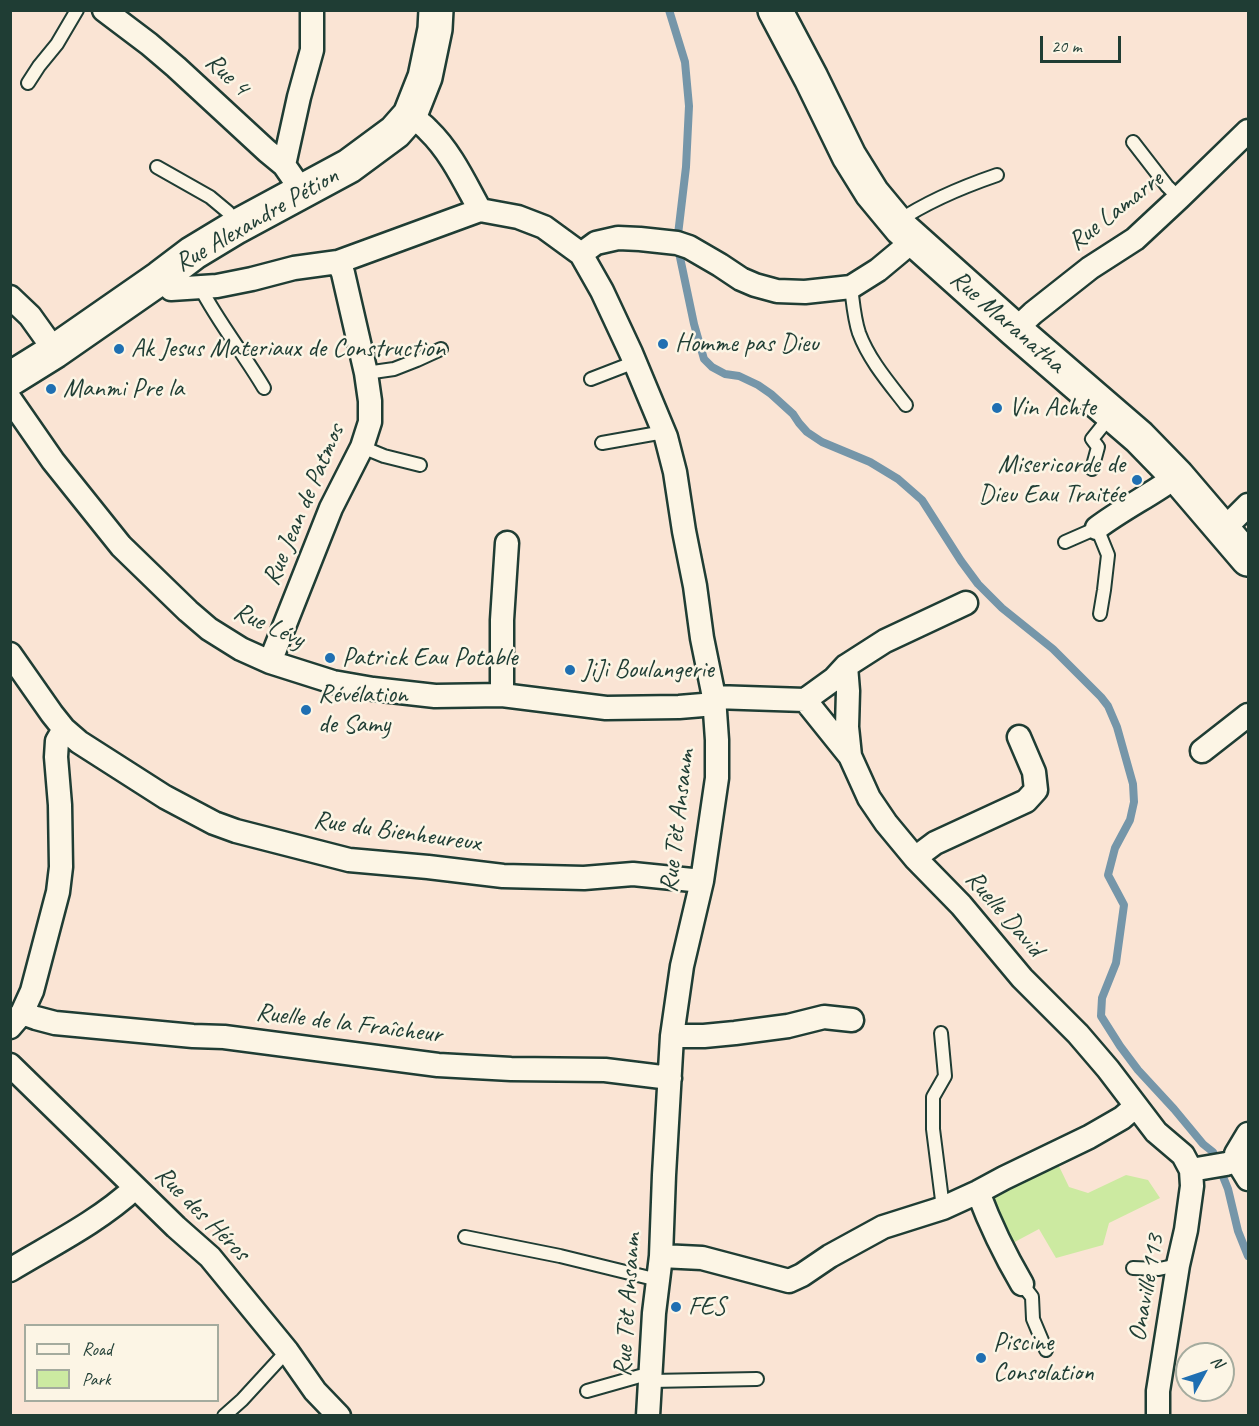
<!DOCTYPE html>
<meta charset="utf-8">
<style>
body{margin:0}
#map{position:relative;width:1259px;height:1426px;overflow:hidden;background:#fae4d4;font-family:Caveat,sans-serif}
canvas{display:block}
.frame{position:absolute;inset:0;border:12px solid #1f3d34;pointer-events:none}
.legend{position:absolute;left:24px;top:1324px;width:195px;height:78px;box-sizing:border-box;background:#fcf5e5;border:2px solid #a4ab9e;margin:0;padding:8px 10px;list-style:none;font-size:18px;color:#1f3d34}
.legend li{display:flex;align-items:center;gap:12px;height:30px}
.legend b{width:30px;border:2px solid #a4ab9e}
.north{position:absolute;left:1175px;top:1342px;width:60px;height:60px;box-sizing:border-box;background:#fcf5e5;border:2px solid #a4ab9e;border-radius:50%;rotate:50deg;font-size:16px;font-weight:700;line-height:24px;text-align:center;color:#1f3d34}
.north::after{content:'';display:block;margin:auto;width:21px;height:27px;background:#1f6fb2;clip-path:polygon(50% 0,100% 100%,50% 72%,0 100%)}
.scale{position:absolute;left:1040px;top:36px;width:81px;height:27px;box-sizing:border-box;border:3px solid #1f3d34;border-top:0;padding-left:8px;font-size:18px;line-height:21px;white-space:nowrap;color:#1f3d34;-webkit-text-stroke:4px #fcf5e5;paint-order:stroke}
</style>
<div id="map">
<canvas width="1259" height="1426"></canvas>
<div class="frame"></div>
<ul class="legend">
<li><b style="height:8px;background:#fcf5e5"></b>Road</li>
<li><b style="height:16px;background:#cceaa1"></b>Park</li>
</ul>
<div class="north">N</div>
<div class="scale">20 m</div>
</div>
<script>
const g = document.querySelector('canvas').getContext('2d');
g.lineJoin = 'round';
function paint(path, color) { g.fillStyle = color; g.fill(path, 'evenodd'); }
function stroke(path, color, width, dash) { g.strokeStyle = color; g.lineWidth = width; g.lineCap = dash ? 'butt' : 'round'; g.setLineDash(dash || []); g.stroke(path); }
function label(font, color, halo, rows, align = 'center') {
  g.font = font + ' Caveat,sans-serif'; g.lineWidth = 5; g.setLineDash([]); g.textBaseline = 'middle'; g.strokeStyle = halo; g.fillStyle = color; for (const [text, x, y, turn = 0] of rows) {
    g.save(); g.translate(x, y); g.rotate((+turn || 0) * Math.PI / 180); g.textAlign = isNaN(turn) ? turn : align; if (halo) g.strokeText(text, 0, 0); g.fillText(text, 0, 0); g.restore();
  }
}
paint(new Path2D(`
 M1056,1160L1069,1187L1088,1193L1126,1175L1148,1180L1160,1198L1109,1223L1103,1245L1056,1258L1039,1229L1009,1245L991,1194Z`), '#cceaa1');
stroke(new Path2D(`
 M669,10L685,62L689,106L686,167L677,243L694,324L704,359L712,367L725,374L739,376L758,385L771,394L793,414L799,423L807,432L822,442L870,462L898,479L922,500L961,561L978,584L1002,608L1053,649L1101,697L1108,706L1117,727L1133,784L1134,802L1130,820L1115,848L1108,875L1124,905L1116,963L1102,998L1101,1016L1120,1046L1138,1070L1174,1109L1203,1144L1213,1152L1228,1189L1238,1231L1248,1256`), '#7596a9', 8);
const lane = new Path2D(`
 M28,83L39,66L57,44L77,10
 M1133,142L1167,186L1179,198
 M157,167L210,197L228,212L236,226
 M897,222C928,201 962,187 997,175
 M200,287C218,322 244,354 264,388
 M851,287C853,302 854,318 859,333C869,360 889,383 906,405
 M366,373L394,369L417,360L441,349
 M591,379L635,362
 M602,443L664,432
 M362,447L384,456L420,465
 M1092,469L1098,447L1092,439L1112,414
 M1065,542L1097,528L1108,555L1104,590L1100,614
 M941,1033L945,1076L933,1097V1129L943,1208
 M465,1237L560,1256L658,1280
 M1133,1268L1159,1269L1178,1265
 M1022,1284L1032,1297L1033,1319L1046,1350
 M651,1381L757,1379
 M587,1391L640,1376H651
 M224,1416L242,1400L287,1351`);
const street = new Path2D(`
 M104,10L149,44L176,67L267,151L284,165L302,191
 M410,115C416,120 423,124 428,130C451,152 465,183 480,210L518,217L544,227L581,254L596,243L618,238L640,239L677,243L689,247L720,265L741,279L755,285L777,291L805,292L851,287L878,270L914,240
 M284,165L299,97L312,50V10
 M581,254L602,291L631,353L666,437L675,472L684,531L695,586L702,638L714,697L717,740V778L702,881L682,966L672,1036L664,1175L661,1256L654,1313L648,1416
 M160,278L171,289L217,286L252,279L294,268L338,262L480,210
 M10,297L30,316L55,351
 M1015,330L1033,313L1090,268L1135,239L1179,198L1248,131
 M10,399L53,461L121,546L188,611L209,629L241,649L270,662L333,682L373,689L435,696L502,695L606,708L679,707L715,704
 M1097,528C1122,509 1151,495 1177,476
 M1223,530L1248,505
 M10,654L52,714L64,729L79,742L165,797L214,823L236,831L349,860L428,867L503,876L584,878L633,874L702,881
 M270,662L331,508L362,447L370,422V401L366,373L343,273L338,262
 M846,666L848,691L847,727L850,756
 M502,695V620L507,543
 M714,697L805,700L850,756L869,798L886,823L915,858L961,905L1022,978L1078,1034L1108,1069L1156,1132L1183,1155L1191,1170L1192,1186L1186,1230L1178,1265L1158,1391V1416
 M805,700L834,679L846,666L885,641L966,603
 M1202,751L1248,715
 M915,858L935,843L1026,801L1036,790L1034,772L1019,737
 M22,1013L36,1018L55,1023L193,1036L224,1037L438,1065L511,1069L605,1070L670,1078
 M10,1027L22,1013L32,991L58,892L61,867L60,805L56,757L57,741L64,729
 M672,1036H704L735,1033L788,1026L824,1017L852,1020
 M10,1065L176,1227L210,1257L287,1351L315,1391L339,1416
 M1237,1161L1236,1154L1248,1134
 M1237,1161L1248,1179
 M1191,1170L1226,1164L1237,1161
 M978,1192C990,1224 1005,1255 1022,1284
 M661,1256L702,1258L789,1281L802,1275L830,1256L883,1227L943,1208L978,1192L1004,1178L1089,1137L1122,1118L1136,1106
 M10,1270C53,1244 98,1222 135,1188`);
const secondary = new Path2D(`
 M775,10L811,78L849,156L872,193L901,228L1015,330L1139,437L1177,476L1248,559
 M10,379L55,351L160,278L193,253L236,227L349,166L395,132L410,115L425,77L435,29L436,10`);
stroke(lane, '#1f3d34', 16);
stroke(street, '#1f3d34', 27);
stroke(secondary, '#1f3d34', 38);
stroke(lane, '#fcf5e5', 12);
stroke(street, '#fcf5e5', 22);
stroke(secondary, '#fcf5e5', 33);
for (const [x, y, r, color] of [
 [663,344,6,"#1f6fb2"],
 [119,349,6,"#1f6fb2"],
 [51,389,6,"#1f6fb2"],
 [997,408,6,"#1f6fb2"],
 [1137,480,6,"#1f6fb2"],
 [330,658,6,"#1f6fb2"],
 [570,670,6,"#1f6fb2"],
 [306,710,6,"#1f6fb2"],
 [676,1307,6,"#1f6fb2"],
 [981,1358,6,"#1f6fb2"]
]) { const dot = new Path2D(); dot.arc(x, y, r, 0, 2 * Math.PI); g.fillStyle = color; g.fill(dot); stroke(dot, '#fcf5e5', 2); }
label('26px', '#1f3d34', '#fcf5e5', [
 ["Rue 4",227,75,43],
 ["Rue Lamarre",1116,211,-38],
 ["Rue Alexandre Pétion",257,220,-30],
 ["Rue Maranatha",1007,322,41],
 ["Rue Jean de Patmos",304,505,-67],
 ["Rue Lévy",269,626,25],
 ["Rue Tèt Ansanm",678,821,-83],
 ["Rue du Bienheureux",397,832,8],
 ["Ruelle David",1004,914,49],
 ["Ruelle de la Fraîcheur",349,1024,7],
 ["Rue des Héros",202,1214,45],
 ["Onaville 113",1147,1288,-80],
 ["Rue Tèt Ansanm",628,1305,-86]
]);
label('26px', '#1f3d34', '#fcf5e5', [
 ["Homme pas Dieu",675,344],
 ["Ak Jesus Materiaux de Construction",131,349],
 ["Manmi Pre la",63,389],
 ["Vin Achte",1009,408],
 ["Misericorde de",1125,465,"right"],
 ["Dieu Eau Traitée",1125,495,"right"],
 ["Patrick Eau Potable",342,658],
 ["JiJi Boulangerie",582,670],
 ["Révélation",318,695],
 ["de Samy",318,725],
 ["FES",688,1307],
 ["Piscine",993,1343],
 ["Consolation",993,1373]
], 'left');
</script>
